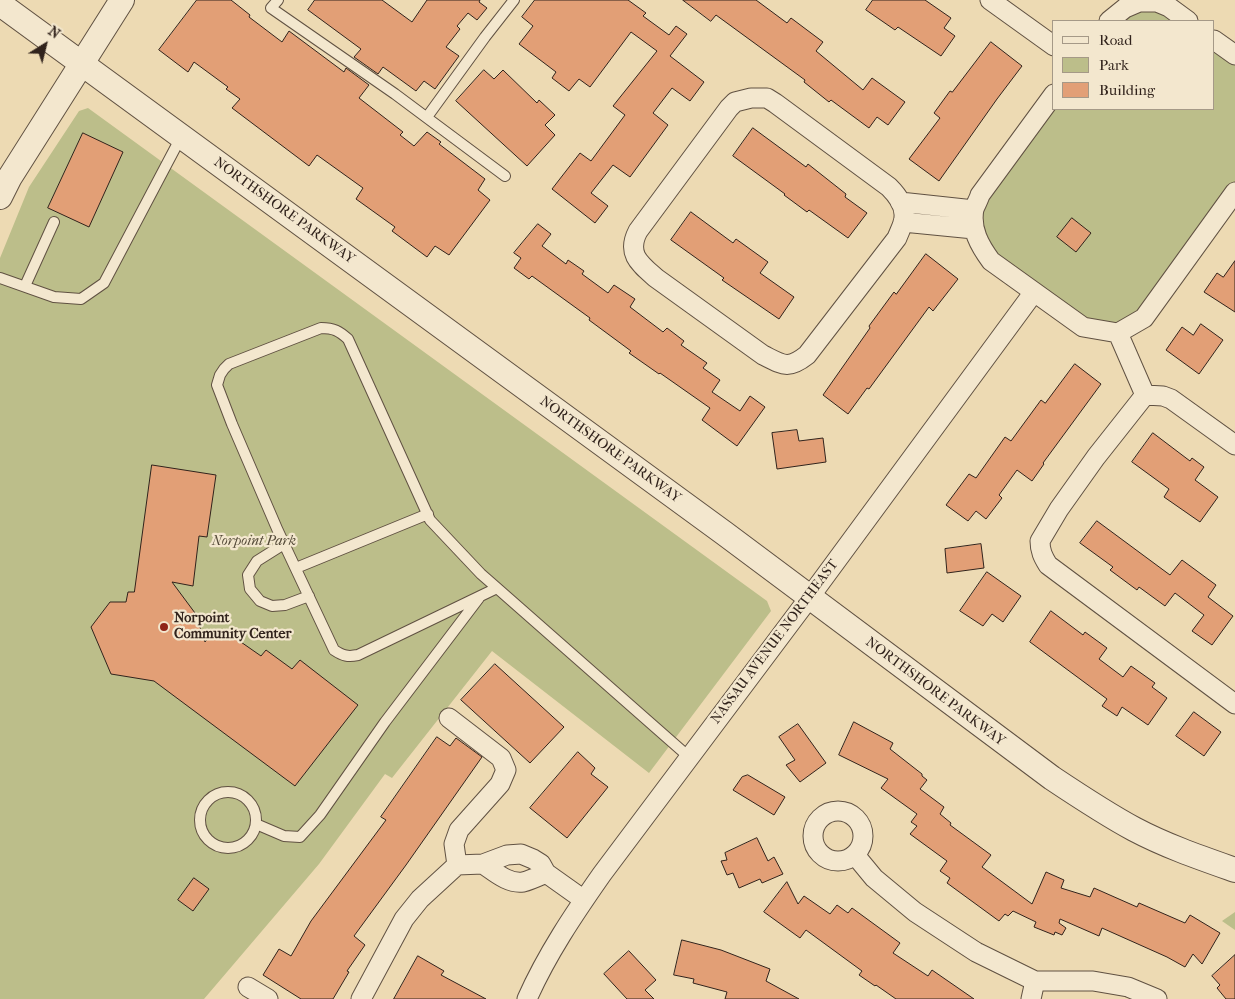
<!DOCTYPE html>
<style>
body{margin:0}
#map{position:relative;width:1235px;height:999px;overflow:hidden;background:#eddab3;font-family:"IM FELL French Canon",serif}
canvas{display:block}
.legend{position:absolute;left:1052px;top:20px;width:162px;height:90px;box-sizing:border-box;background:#f3e7ce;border:1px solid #a59987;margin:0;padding:6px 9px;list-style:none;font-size:15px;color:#31231c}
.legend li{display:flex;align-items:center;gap:10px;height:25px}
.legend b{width:25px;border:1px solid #a59987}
.north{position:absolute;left:20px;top:20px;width:50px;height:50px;-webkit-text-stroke:4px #f3e7ce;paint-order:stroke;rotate:36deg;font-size:14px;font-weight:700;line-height:20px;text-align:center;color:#31231c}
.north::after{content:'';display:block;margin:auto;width:18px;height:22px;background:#31231c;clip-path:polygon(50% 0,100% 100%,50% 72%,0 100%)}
</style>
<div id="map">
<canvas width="1235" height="999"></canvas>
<ul class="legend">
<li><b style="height:6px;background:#f3e7ce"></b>Road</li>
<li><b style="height:14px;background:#bcbe8a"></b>Park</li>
<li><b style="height:14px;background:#e29f76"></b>Building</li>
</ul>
<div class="north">N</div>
</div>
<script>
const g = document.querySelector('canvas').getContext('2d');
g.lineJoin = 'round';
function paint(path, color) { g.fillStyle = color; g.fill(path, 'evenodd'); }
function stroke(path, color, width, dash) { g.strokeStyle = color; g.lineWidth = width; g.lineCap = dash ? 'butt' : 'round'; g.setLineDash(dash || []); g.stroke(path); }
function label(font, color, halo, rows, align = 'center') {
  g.font = font + ' "IM FELL French Canon",serif'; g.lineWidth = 4.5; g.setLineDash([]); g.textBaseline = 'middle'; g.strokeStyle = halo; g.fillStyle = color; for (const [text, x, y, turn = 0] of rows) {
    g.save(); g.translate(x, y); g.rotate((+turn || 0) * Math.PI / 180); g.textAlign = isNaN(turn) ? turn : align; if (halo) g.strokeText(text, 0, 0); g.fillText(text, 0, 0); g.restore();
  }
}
paint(new Path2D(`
 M1139,2L1188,21H1109Z
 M1214,40L1235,55V192L1144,318L1118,333L1083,327L991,261L974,210L1054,109H1214Z
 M88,108L767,601L771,611L649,773L492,651L392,778L385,774L319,864L204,999H0V258L29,187L79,111Z
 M1235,912V930L1222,921Z`), '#bcbe8a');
const building = new Path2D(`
 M197,0H231L250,15L249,17L282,42L289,31L344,72L346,68L369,85L359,98L403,132L400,135L414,146L427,132L441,142L439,144L485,179L478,190L490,200L449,255L435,246L427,257L392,231L395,227L356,199L363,188L317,155L309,166L232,108L240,99L226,89L228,87L194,62L188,72L159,50Z
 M315,0H382L412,22L427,0H480L479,2L487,8L477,20L468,13L457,26L460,29L446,47L459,56L435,89L424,81L416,91L383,67L378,74L354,57L361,49L308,10Z
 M535,0H628L646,13L643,16L669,35L676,26L687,34L670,56L704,82L690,101L672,88L653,113L668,125L630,177L613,165L591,193L608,206L595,223L552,189L580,153L591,161L625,115L613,106L657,51L631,32L590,87L579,79L569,91L552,78L556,72L519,44L533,26L522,17Z
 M683,0H756L787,23L791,18L823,42L816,51L863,90L872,78L905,102L888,125L877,117L869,128L831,100L829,102L804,82L805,80L716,15L711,21Z
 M873,0H925L951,18L944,28L955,36L941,56L898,27L895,30L866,10Z
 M991,42L1022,66L997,99L939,181L909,159L940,118L934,113L950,91L952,92Z
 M484,70L494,79L503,70L537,103L539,100L555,115L545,125L555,135L527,166L456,101Z
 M753,128L806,167L808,164L846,194L845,197L867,213L848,238L809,210L807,212L784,195L785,194L733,156Z
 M83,133L123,152L89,227L48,208Z
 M691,212L733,243L736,239L768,262L760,273L794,297L779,319L722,280L724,278L671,240Z
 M1072,218L1091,233L1076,252L1057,237Z
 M538,224L551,234L542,246L566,264L568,260L584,271L582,274L608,293L614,285L635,299L630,307L663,332L667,328L684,341L681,345L707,363L703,368L720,380L712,392L740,411L750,396L765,407L737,446L702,420L710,408L660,373L659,374L629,353L631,351L589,320L590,318L532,276L529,279L514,268L521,258L514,253Z
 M926,254L958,279L933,311L929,307L869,389L867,388L848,414L823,395L870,328L869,326L894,292L896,294Z
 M1235,261V312L1204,292L1217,273L1223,277Z
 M1201,324L1223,340L1199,374L1166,350L1182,327L1193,335Z
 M1075,364L1101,384L1043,463L1044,464L1032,481L1017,470L999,495L1002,498L986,519L976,511L968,521L946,505L969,474L976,478L1005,437L1011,441L1041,400L1045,403Z
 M797,430L799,441L823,438L826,462L777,469L772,433Z
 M1153,433L1190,461L1192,458L1204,467L1195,480L1218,497L1200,522L1164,497L1169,489L1132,462Z
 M152,465L216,475L207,537L199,536L193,586L172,582L195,613L205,642L215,629L224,635L228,633L261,656L266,650L292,669L300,660L358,705L295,786L154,681L111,674L91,627L110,602H126L128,592H134Z
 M1097,521L1170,575L1182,560L1216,585L1208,597L1233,616L1212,645L1192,631L1204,615L1175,593L1165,606L1139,587L1137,590L1110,570L1113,567L1080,543Z
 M981,544L984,568L947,573L945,549Z
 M987,572L1021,596L1003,622L992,614L983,626L960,611Z
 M1051,611L1083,635L1085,632L1107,648L1099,659L1123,677L1131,666L1155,683L1152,687L1167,698L1148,725L1122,707L1117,716L1102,706L1107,699L1030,642Z
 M495,664L564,727L530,763L461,700Z
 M1194,712L1221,732L1204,756L1176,736Z
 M854,722L893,743L890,749L922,774V776L927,780L920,789L944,807L940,814L951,823L950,825L991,855L982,867L1032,904L1046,872L1064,880L1061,888L1090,897L1094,888L1137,907L1139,903L1185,923L1190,915L1220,933L1202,964L1193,954L1185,967L1167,957L1102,928L1099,936L1060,919L1059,923L1066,928L1062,935L1055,932L1054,935L1034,927L1036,922L1013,911L1008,916L1005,914L999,921L947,883L950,878L940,871L947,861L910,834L917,826L911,822L917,814L881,788L888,779L839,755Z
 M798,724L826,763L800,782L786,765L795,760L779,737Z
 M437,737L450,746L456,738L482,757L406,865L354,936L365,945L347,971L349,972L333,999H301L263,975L279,949L291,956L311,921L386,820L381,817Z
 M578,752L595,768L591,774L608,787L567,838L530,808Z
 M748,775L785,797L774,815L733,790L742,777Z
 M757,838L768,861L774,857L783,874L762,883L760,879L739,888L733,873L727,875L721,861L727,860L725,853Z
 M194,878L209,889L193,911L178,900Z
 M787,882L798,904L804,896L830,914L837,905L848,913L852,908L900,943L893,953L928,976L932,970L974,999H896L876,985L875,986L859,975L862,971L806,930L800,938L764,912Z
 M682,940L721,950L770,969L766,981L799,999H725L727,992L693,983L694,979L674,975Z
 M629,951L656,980L645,990L654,999H627L604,974Z
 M1235,955V999H1226L1217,988L1220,985L1212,976Z
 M418,956L444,971L441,975L486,999H394Z`);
paint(building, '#e29f76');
stroke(building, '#31231c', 1);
const service = new Path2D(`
 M278,0L271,8L395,94L505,176
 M427,117L485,37L514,0
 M0,278L54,297L81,299L104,283L181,137
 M25,286L54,222
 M284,544L257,561L248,575L250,589L260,601L272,606L285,605L309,596
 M296,568L428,514
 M497,588L358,655C348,657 343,656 334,650L278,531L232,424L217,385L220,375L224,369L229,364L321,328C334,328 339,331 348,339L430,520L481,574L497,588L689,757
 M200 820a28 28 0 1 1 56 0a28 28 0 1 1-56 0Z
 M256,824L284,836L300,837L320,815L385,722L479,598`);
const minor = new Path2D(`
 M990,0L1054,46
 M1109,21L1125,8L1139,2H1157L1169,7L1188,21
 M1214,40L1235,55
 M1054,94L980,195C979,199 976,204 974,209C970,229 980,246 991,261L1083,327L1118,333L1144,318L1235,192
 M751,98H767L775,103L889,187C897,195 905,206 904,217C904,224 899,232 897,238L807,355C788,370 783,365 763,355L656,278C640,264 626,254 638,231L729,108L735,102Z
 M900,202L974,210
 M903,222L974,229
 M1118,333L1145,395
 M1235,445L1171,399L1163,396L1145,395L1096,457L1059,509L1040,541C1040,551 1043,557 1048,565L1235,704
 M449,718L501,758L506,770L500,784L459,830L454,844L457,865
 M813 836a25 25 0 1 1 50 0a25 25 0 1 1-50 0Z
 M855,855L874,878L915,912L976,952L1035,981H1093L1128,987L1157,999
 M546,873L584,900
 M248,987L268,999
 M361,999L404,919L420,899L457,865L483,864L507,855L521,854L533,859L541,864L546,873C539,876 531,880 523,882C508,884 495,872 483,864
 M527,999C547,954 574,914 602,874L809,598L1034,292
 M1031,999L1035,981`);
const tertiary = new Path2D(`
 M0,4L724,533L1052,778C1079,796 1106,814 1134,829C1166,846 1201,858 1235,870
 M0,197L10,177L122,0`);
stroke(service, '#605142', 12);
stroke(minor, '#605142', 21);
stroke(tertiary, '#605142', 26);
stroke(service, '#f3e7ce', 10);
stroke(minor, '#f3e7ce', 19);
stroke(tertiary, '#f3e7ce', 24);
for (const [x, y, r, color] of [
 [164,627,5,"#8f2418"]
]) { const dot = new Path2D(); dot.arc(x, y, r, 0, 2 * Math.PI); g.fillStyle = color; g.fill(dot); stroke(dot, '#f3e7ce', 2); }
label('14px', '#31231c', '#f3e7ce', [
 ["NORTHSHORE PARKWAY",284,211,36],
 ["NORTHSHORE PARKWAY",610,450,36],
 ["NASSAU AVENUE NORTHEAST",775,642,-53],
 ["NORTHSHORE PARKWAY",935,692,37]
]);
label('italic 14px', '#544a38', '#f3e7ce', [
 ["Norpoint Park",254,542]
]);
label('bold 14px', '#31231c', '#f3e7ce', [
 ["Norpoint",174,619],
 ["Community Center",174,635]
], 'left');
</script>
